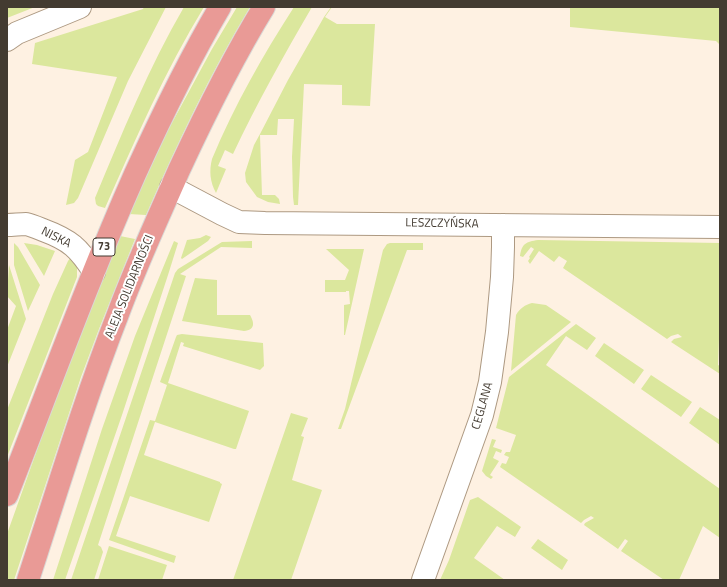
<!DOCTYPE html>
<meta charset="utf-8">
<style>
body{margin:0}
#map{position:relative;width:727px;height:587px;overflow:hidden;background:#fef1e2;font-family:"Titillium Web",sans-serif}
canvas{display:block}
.frame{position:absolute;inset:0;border:8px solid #433b31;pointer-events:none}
</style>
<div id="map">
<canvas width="727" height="587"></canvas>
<div class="frame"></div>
</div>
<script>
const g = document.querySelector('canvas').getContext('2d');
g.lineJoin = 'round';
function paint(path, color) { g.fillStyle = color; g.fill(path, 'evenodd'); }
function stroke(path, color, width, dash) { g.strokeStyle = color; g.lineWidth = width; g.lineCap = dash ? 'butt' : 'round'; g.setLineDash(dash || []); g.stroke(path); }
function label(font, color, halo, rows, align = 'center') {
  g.font = font + ' "Titillium Web",sans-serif'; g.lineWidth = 4; g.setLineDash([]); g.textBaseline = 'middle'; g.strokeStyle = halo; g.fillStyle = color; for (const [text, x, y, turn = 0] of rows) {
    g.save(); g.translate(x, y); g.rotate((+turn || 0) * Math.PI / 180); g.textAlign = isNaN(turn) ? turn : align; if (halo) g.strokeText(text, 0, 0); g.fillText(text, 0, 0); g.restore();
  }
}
paint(new Path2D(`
 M7,7H35L7,18Z
 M144,7H166L128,81L78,198L74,203L66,205L75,160L88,152L117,77L32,64L35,43L143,9Z
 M184,7H204C165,71 135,140 105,208L98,206L96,204L95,198C122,133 149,67 184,7Z
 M237,7H250C210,74 177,144 146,215L129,214L167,132L212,49Z
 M294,7H312C284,55 257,103 233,154L225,150L218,166L226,169L216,193C210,182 209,171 212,159C234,106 263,55 294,7Z
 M331,7H332L325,17L337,24H375L370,106L342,105V85L304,84L298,205H294L293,197L292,157L294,119H278L277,135H260L262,195H275L279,199L280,204L268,202L257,197L246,182L245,173L254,145L260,134L288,80L324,17Z
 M570,7H720V45L716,41L570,27Z
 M206,235L211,237L208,241L182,259L181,258L187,240L200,238Z
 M120,236L135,239L99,329L81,377L14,580H7V534L56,397Z
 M538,240L720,243V312L718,365L720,366V374L671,342L674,339L682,337L678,334L671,336L667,339L563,268L567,261L559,256L554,262L539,251L530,264L528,261L530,258L529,257L534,249L531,247L523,257L520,256C522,243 526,242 538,240Z
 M174,241L178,243L168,275L122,415L65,580H53L102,429L135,336Z
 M252,241V248L221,247L180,274L186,276L98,545L101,547L103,552L94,580H71L175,273L178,269L222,242Z
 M14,243L18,247L40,285L28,311L14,265Z
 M24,243L37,245L55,251L44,276Z
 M390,243H423V250H407L341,429H338L345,409L383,250L387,244Z
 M326,249H364L345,335H344V305L350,304L349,291H346V292H325V280H345L349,270Z
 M73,254L77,265V277L7,457V410L53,294L68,261Z
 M9,265L26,319L7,367V330L16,306L7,296Z
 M195,278L217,280V315H250C254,322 256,330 244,331L182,321Z
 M532,303L546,305L571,322L511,371L516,315C520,308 525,305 532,303Z
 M576,324L596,338L587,350L566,336L546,365L720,489V538L703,526L679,580H664L621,551L628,541L625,539L618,549L584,525L585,523L594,518L591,516L584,520L581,523L500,467L502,463L506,464L509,457L504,455L506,452H510L516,435L496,428L509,377Z
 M182,334L263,343L264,366L260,370L183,346L184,343L181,342L168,383L249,411L236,449H234L155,422L144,455L220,482V483L222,484L209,522L130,496L116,536L176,556L174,563L109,540L150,420L155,421L167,385L160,382L176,337L177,335Z
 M604,343L644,370L634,384L595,356Z
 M651,375L692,402L681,417L641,389Z
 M700,407L720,420V445L689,423Z
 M291,413L308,418L301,436L304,437L292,480L322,490L291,580H233Z
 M492,439L496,440L493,447L502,450L501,453L496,451L493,458L499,461L490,475L493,477L491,479L486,476L482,471Z
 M478,497L521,527L515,537L497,526L474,558L505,580H440L449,560L470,500Z
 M538,539L568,560L562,570L531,548Z
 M109,546L167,565L162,580H98Z`), '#dbe79d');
const minor = new Path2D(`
 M7,40L17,33L80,7
 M171,187L222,214L239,222L265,223L720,227
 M7,225C13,225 20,224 26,224C31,225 38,228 43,230C70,240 79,248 94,272
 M423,580L482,415L490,382L497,332L502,277L503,247V225`);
const primary = new Path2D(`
 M7,495C49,388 88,280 135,174C161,117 188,61 220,7
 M28,580C57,491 84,401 118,314C136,265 158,218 179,170C205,114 232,59 264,7`);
stroke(minor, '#ad9982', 24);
stroke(primary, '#d9d8d6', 24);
stroke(minor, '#fff', 22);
stroke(primary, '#e99a96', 22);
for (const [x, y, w] of [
 [104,247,22]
]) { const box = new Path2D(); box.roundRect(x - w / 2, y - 9, w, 18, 3); g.fillStyle = '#fff'; g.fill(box); stroke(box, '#433b31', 1); }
label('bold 11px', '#433b31', null, [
 ["73",104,247]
]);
label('12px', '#433b31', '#fff', [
 ["LESZCZYŃSKA",442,224,1],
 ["NISKA",56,238,27],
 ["ALEJA SOLIDARNOŚCI",130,287,-68],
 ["CEGLANA",483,406,-74]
]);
</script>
